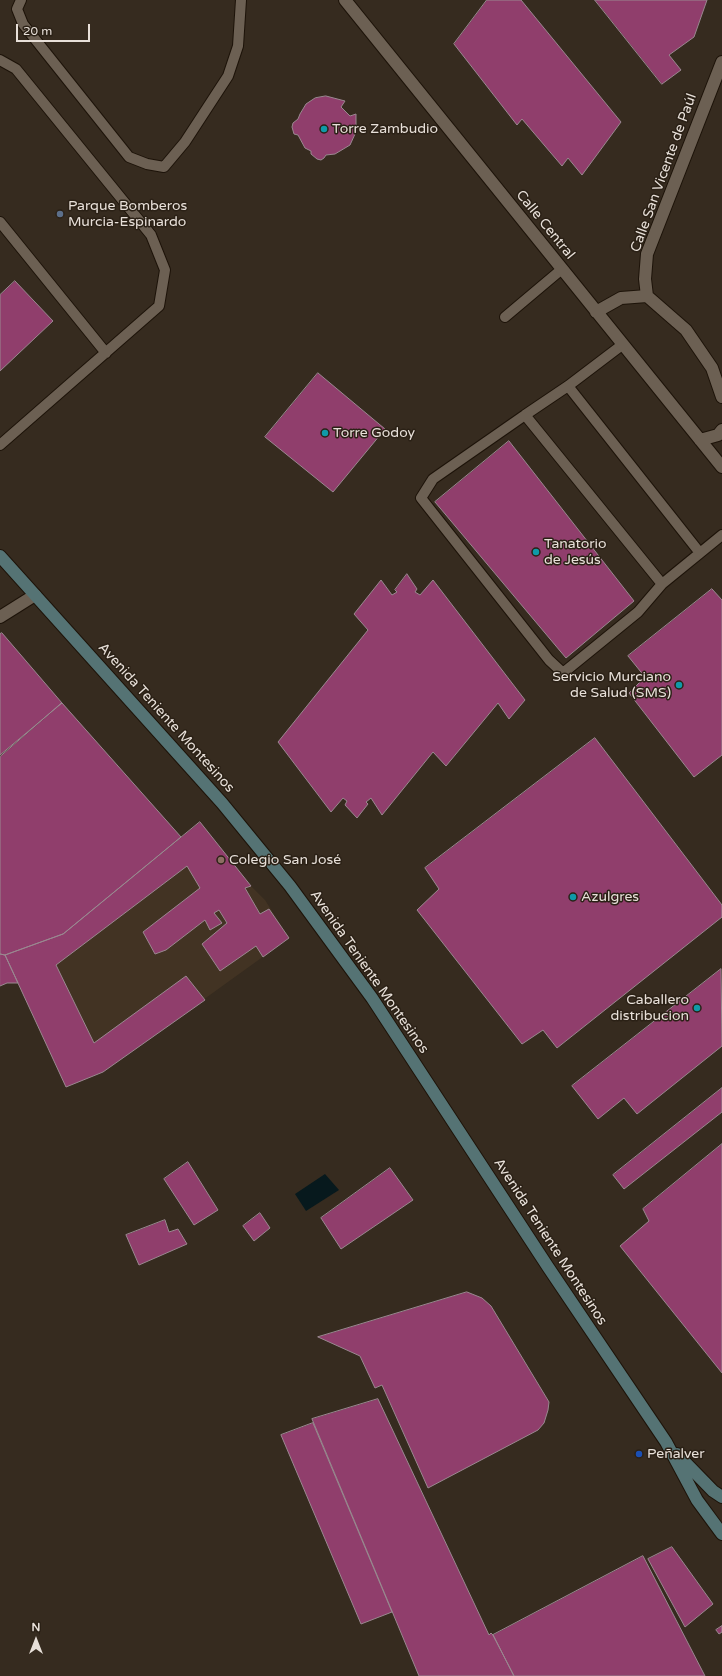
<!DOCTYPE html>
<meta charset="utf-8">
<style>
body{margin:0}
#map{position:relative;width:722px;height:1676px;overflow:hidden;background:#362b1f;font-family:"Varela Round",sans-serif}
canvas{display:block}
.north{position:absolute;left:16px;top:1620px;width:40px;height:40px;-webkit-text-stroke:3px #2b2116;paint-order:stroke;rotate:0deg;font-size:11px;font-weight:700;line-height:16px;text-align:center;color:#e8e0d9}
.north::after{content:'';display:block;margin:auto;width:14px;height:18px;background:#e8e0d9;clip-path:polygon(50% 0,100% 100%,50% 72%,0 100%)}
.scale{position:absolute;left:16px;top:24px;width:74px;height:18px;box-sizing:border-box;border:2px solid #e8e0d9;border-top:0;padding-left:5px;font-size:12px;line-height:14px;white-space:nowrap;color:#e8e0d9;-webkit-text-stroke:3px #2b2116;paint-order:stroke}
</style>
<div id="map">
<canvas width="722" height="1676"></canvas>
<div class="north">N</div>
<div class="scale">20 m</div>
</div>
<script>
const g = document.querySelector('canvas').getContext('2d');
g.lineJoin = 'round';
function paint(path, color) { g.fillStyle = color; g.fill(path, 'evenodd'); }
function stroke(path, color, width, dash) { g.strokeStyle = color; g.lineWidth = width; g.lineCap = dash ? 'butt' : 'round'; g.setLineDash(dash || []); g.stroke(path); }
function label(font, color, halo, rows, align = 'center') {
  g.font = font + ' "Varela Round",sans-serif'; g.lineWidth = 3; g.setLineDash([]); g.textBaseline = 'middle'; g.strokeStyle = halo; g.fillStyle = color; for (const [text, x, y, turn = 0] of rows) {
    g.save(); g.translate(x, y); g.rotate((+turn || 0) * Math.PI / 180); g.textAlign = isNaN(turn) ? turn : align; if (halo) g.strokeText(text, 0, 0); g.fillText(text, 0, 0); g.restore();
  }
}
paint(new Path2D(`
 M200,822L251,886L265,900L289,938L103,1072L66,1087L5,955L63,933Z`), '#423323');
paint(new Path2D(`
 M325,1174L339,1190L306,1211L295,1194Z`), '#07191d');
const building = new Path2D(`
 M487,0H521L621,122L582,175L568,158L562,166L522,119L517,125L454,44Z
 M595,0H707L694,37L669,55L681,70L662,84Z
 M326,96L345,101L341,107L350,116L356,114V127L355,134L350,145L335,154L326,155L324,158L321,160L317,159L311,154V151L305,148L298,135L294,134L292,127L293,123L298,119L300,114L306,104L315,98Z
 M15,281L53,321L0,371V295Z
 M318,373L385,429L333,492L265,437Z
 M509,441L634,601L566,658L435,502Z
 M407,574L417,589L415,592L420,595L433,580L525,700L509,719L498,703L446,766L433,752L382,815L371,798L366,802L368,804L357,818L345,805L347,801L343,798L331,812L278,742L368,630L354,614L381,580L392,595L397,592L395,590Z
 M712,589L722,600V755L694,777L629,693L645,677L628,656Z
 M2,633L62,703L0,755V634Z
 M62,703L181,837L63,934L5,955L0,954V757Z
 M595,738L722,905V917L557,1048L543,1030L522,1044L417,910L439,889L425,868Z
 M200,822L251,886L245,888L260,914L269,909L289,938L263,957L256,946L220,971L202,944L227,923L219,910L214,913L222,923L210,930L205,920L166,950L155,954L143,932L200,888L187,866L56,965L94,1043L186,976L205,1000L103,1072L66,1087L5,955L63,934Z
 M0,954L5,955L18,983H7L0,986Z
 M721,969L722,1046L637,1114L624,1098L598,1119L572,1086Z
 M722,1088V1112L624,1189L613,1175Z
 M722,1144V1373L620,1246L649,1221L643,1209Z
 M188,1162L218,1210L194,1225L164,1179Z
 M390,1168L413,1200L341,1249L321,1218Z
 M260,1213L270,1228L254,1241L243,1226Z
 M165,1220L169,1232L178,1229L187,1244L139,1265L126,1235Z
 M467,1292L482,1298L491,1306L549,1402L548,1410L544,1423L538,1430L428,1488L382,1385L375,1388L360,1356L318,1337Z
 M378,1399L489,1635L491,1633L493,1635L514,1676H419L312,1419Z
 M313,1423L392,1612L361,1624L281,1435Z
 M672,1547L713,1604L685,1627L648,1559Z
 M643,1556L705,1676H514L493,1635Z
 M722,1626V1632L719,1634L716,1630Z`);
paint(building, '#903e6c');
stroke(building, '#9a8890', 1);
const service = new Path2D(`
 M21,0L17,9L23,24L129,157L147,164L164,167L185,142L228,76L238,46L241,0
 M0,60L16,69L151,235L165,270L159,306L0,445
 M0,222L106,353
 M505,317L562,269
 M622,345L568,386L525,415L662,584L722,535
 M568,386L700,553
 M525,415L433,479L421,498L549,660L563,673L638,612L662,584`);
const minor = new Path2D(`
 M345,0L722,467
 M647,296L645,279L647,254L722,62
 M596,312L621,298L647,296L686,330L712,368L722,397
 M700,440L718,435L722,430
 M0,617L35,595`);
const secondary = new Path2D(`
 M0,556L222,803L290,886L372,998L548,1267L666,1442L697,1500L722,1534
 M677,1454L713,1491L722,1497`);
stroke(service, '#1d1309', 12);
stroke(minor, '#1d1309', 14);
stroke(secondary, '#1d1309', 14);
stroke(service, '#6c6053', 10);
stroke(minor, '#6c6053', 12);
stroke(secondary, '#557374', 12);
for (const [x, y, r, color] of [
 [324,129,4,"#0f9aa8"],
 [60,214,4,"#5c6f8a"],
 [325,433,4,"#0f9aa8"],
 [536,552,4,"#0f9aa8"],
 [679,685,4,"#0f9aa8"],
 [221,860,4,"#8d6e63"],
 [573,897,4,"#0f9aa8"],
 [697,1008,4,"#0f9aa8"],
 [639,1454,4,"#1a4fb4"]
]) { const dot = new Path2D(); dot.arc(x, y, r, 0, 2 * Math.PI); g.fillStyle = color; g.fill(dot); stroke(dot, '#2b2116', 1.5); }
label('14px', '#e8e0d9', '#2b2116', [
 ["Torre Zambudio",332,129],
 ["Parque Bomberos",68,206],
 ["Murcia-Espinardo",68,222],
 ["Torre Godoy",333,433],
 ["Tanatorio",544,544],
 ["de Jesús",544,560],
 ["Servicio Murciano",671,677,"right"],
 ["de Salud (SMS)",671,693,"right"],
 ["Colegio San José",229,860],
 ["Azulgres",581,897],
 ["Caballero",689,1000,"right"],
 ["distribucion",689,1016,"right"],
 ["Peñalver",647,1454]
], 'left');
label('14px', '#e8e0d9', '#2b2116', [
 ["Calle San Vicente de Paúl",664,173,-70],
 ["Calle Central",545,225,51],
 ["Avenida Teniente Montesinos",166,718,48],
 ["Avenida Teniente Montesinos",369,972,55],
 ["Avenida Teniente Montesinos",550,1242,57]
]);
</script>
